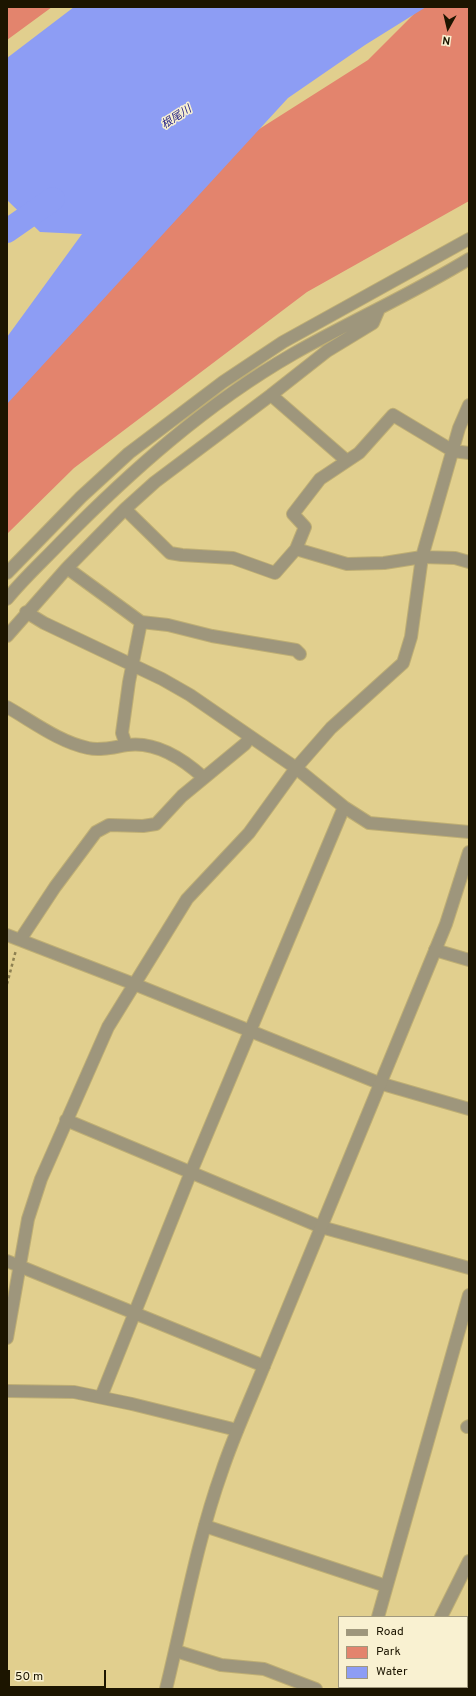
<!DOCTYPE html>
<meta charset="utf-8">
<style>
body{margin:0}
#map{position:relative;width:476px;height:1696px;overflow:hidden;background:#e1cf8e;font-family:Overpass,sans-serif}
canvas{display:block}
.frame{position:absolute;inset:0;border:8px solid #1c1500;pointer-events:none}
.legend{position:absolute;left:338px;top:1616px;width:130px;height:72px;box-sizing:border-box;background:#f9f1d1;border:1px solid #a1997d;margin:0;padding:5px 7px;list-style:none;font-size:12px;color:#1c1500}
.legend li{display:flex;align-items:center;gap:8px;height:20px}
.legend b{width:20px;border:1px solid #a1997d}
.north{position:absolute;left:428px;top:8px;width:40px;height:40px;-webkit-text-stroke:3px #f9f1d1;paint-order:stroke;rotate:188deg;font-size:11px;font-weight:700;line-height:16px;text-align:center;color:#1c1500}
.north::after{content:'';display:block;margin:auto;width:14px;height:18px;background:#1c1500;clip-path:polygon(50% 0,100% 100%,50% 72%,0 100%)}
.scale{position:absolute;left:8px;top:1670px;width:98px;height:18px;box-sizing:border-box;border:2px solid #1c1500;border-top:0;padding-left:5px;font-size:12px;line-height:14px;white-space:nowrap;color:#1c1500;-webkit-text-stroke:3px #f9f1d1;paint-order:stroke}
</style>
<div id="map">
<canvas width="476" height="1696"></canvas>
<div class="frame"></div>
<ul class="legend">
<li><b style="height:5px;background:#9e967c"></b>Road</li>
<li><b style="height:11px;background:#e3846d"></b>Park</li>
<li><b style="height:11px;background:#8d9df4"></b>Water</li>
</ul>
<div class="north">N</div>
<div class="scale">50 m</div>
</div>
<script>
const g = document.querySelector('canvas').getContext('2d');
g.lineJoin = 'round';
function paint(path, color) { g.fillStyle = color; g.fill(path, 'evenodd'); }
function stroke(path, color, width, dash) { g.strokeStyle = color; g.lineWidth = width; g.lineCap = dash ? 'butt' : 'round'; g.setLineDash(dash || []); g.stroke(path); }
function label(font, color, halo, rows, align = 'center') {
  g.font = font + ' Overpass,"Noto Sans JP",sans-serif'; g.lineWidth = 3; g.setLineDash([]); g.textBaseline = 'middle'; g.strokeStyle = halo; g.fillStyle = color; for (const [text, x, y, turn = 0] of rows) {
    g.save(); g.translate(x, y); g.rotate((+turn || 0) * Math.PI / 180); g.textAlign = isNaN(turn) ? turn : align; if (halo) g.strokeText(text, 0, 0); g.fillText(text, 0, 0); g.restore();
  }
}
paint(new Path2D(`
 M7,7H52L7,40Z
 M421,7H469V201L307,292L74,468L7,534V395L212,159L368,60Z`), '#e3846d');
paint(new Path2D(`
 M74,7H426L365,45L288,98L7,404V337L82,234L40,232L7,200V58Z`), '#8d9df4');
stroke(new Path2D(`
 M7,231L53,199`), '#8d9df4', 24);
const minor = new Path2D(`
 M271,395L347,461
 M125,509L170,553L182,555L233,558L275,573L296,549L347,564L384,563L422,557L455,558L469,562
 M296,549L305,527L293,514L320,479L359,453L393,415L453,451L469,453
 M67,568L141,622L168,625L212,636L296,650L300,654
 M7,573L81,497L129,453L223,382L283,342L469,239
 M7,599C23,579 43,561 61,542C131,471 206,404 293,354C351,321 412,294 469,259
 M26,612L44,623L162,679L190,695L296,768L344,807L369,823L469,832
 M7,636L67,568L125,509L155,482L271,395L327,351L373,323L379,309
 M7,707C32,721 59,742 88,748C101,751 114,747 127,745C155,741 183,759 203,777
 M126,745L122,733L129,682L141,622
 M7,935L134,984L379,1083L469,1109
 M20,940L55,887L96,832L109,825L143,826L156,824L182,796L245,744L250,737
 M435,950L469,960
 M66,1120L321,1227L469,1268
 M7,1261L264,1366
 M7,1338L28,1219L41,1179L108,1027L187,899L249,833L296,768L331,728L403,663L411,637L422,557L459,428L469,405
 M7,1391L74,1392L132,1404L237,1430
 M101,1397L191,1172L344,807
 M467,1427L469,1426
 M205,1526L386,1586
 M378,1617L469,1295
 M441,1617L469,1561
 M467,1637L469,1638
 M467,1650L469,1648
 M176,1651L221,1665L264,1669L316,1689
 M467,1661L469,1662
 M357,1689L358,1687
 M435,1689L436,1687`);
const tertiary = new Path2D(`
 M166,1689C184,1616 197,1541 222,1471C234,1435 250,1401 264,1366L446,924L469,852`);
stroke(minor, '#beae74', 14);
stroke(tertiary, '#beae74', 14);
stroke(new Path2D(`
 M7,984L16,950`), '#8d8051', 2.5, [3, 3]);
stroke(minor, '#9e967c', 12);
stroke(tertiary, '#9e967c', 12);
label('italic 11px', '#262487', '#f9f1d1', [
 ["根尾川",177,118,-33]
]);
</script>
